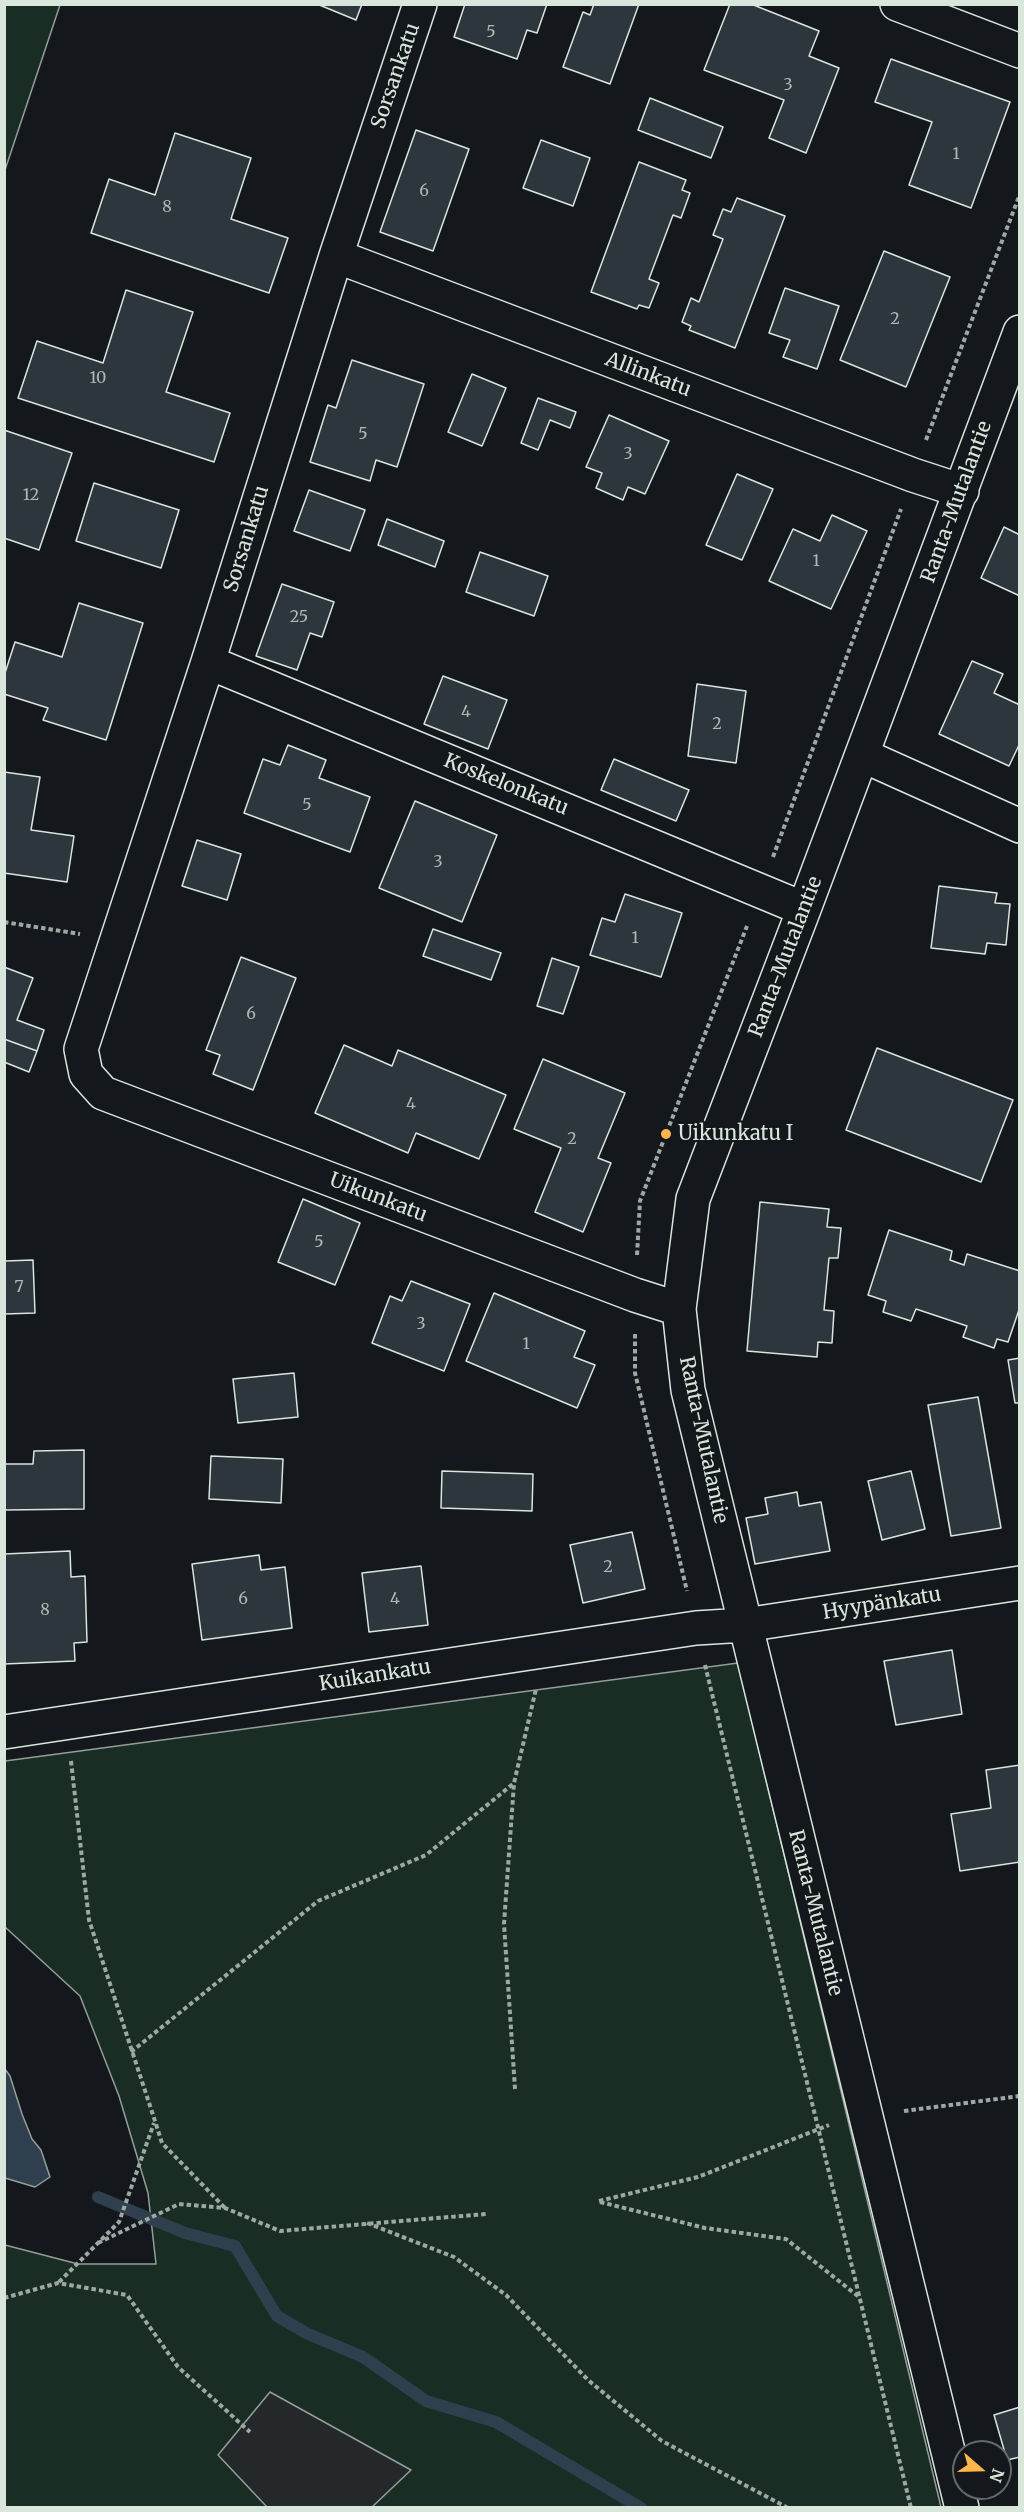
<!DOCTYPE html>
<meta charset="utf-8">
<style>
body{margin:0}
#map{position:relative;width:1024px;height:2512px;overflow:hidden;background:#14181c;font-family:Merriweather,serif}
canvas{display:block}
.frame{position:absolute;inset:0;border:6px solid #d8e6dc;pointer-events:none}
.north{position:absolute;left:952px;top:2440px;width:60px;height:60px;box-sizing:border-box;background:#14181c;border:2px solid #626a69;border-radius:50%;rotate:110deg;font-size:16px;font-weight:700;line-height:24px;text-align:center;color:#d8e6dc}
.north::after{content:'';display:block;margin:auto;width:21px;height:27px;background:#ffb74d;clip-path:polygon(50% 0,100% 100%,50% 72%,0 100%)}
</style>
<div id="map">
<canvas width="1024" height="2512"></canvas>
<div class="frame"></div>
<div class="north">N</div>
</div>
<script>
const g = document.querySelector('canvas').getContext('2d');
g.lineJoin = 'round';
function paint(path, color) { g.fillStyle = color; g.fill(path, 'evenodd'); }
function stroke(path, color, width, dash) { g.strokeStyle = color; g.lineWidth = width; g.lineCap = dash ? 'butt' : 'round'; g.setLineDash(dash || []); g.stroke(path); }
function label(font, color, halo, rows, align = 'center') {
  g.font = font + ' Merriweather,serif'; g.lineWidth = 4.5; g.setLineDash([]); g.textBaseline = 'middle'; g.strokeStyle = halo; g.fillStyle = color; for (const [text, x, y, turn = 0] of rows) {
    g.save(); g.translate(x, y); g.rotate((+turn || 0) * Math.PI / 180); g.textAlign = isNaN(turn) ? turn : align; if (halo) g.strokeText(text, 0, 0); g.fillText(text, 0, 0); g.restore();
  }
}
const green = new Path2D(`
 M5,4L60,5L5,170L4,5Z
 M738,1663L941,2507H5V2245L78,2264H156L148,2193L119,2096L80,1996L5,1927V1761Z`);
paint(green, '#1a2d24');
stroke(green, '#939e99', 1.5);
const parking = new Path2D(`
 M270,2392L411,2470L372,2507H267L218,2455Z`);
paint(parking, '#24282b');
stroke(parking, '#939e99', 1.5);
const water = new Path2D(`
 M5,2069L10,2076L22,2114L32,2139L41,2150L50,2177L35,2187L5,2178Z`);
paint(water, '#2f3f4d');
stroke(water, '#939e99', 1.5);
stroke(new Path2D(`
 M98,2197L185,2233L235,2246L277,2316L306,2333L363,2357L426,2401L496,2422L641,2508`), '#2f3f4d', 12);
const building = new Path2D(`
 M317,4H362L356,20Z
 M465,4H547L537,33L527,30L517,59L454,37Z
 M594,4H639L610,84L563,67L583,12L590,15Z
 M730,4H751L819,31L809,56L839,68L806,153L769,138L784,100L704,70Z
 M891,59L1010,102L971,208L909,185L932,122L875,102Z
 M650,98L723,127L711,158L638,130Z
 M416,130L469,149L433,251L380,232Z
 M175,133L251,158L231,219L288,238L269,293L91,233L109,179L155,195Z
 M541,140L590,158L573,206L523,188Z
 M639,162L686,180L682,190L690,193L681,218L673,215L649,279L659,283L649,308L639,305L637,309L591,292Z
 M737,198L785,216L735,348L689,330L691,326L682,322L691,298L699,302L723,239L713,235L723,209L731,212Z
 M884,251L950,277L906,387L840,360Z
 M785,288L839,306L817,369L783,357L790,340L769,333Z
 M126,290L193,312L166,392L230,413L214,462L18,398L37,341L103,363Z
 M352,360L424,384L397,467L376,460L370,481L310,462L328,405L336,408Z
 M472,374L506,388L482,446L448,432Z
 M538,398L576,412L570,428L550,420L538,450L521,443Z
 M609,415L669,441L645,494L628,487L623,500L596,488L602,473L586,467Z
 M4,430L72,453L39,550L4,538Z
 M737,474L773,489L742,560L706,545Z
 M94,483L179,510L161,568L76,541Z
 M309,490L365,510L350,551L294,531Z
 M832,515L867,531L831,609L769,581L793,529L820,541Z
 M387,519L444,541L435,567L378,545Z
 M1004,527L1020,535V596L981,578Z
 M480,552L548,576L534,616L466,592Z
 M282,584L334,602L322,637L310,633L297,670L256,656Z
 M79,603L143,623L106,740L43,720L48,708L4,694V676L15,642L62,657Z
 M972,661L1003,674L994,693L1020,705V743L1009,766L939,734Z
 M443,676L507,700L488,749L424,724Z
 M697,684L746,691L736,763L688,756Z
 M288,745L326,760L319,778L370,797L350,852L244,813L263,759L280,765Z
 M614,759L689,790L676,821L601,790Z
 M4,772L40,777L31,830L74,836L67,882L4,873Z
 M415,801L497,835L462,922L379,888Z
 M197,840L241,854L227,900L182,886Z
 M939,886L997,893L995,903L1010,904L1006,945L987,943L985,954L931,948Z
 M625,894L682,913L661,977L590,955L602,918L615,922Z
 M433,929L501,953L491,980L423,956Z
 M241,957L296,978L253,1090L213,1074L220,1055L206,1050Z
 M552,958L579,967L563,1014L537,1006Z
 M4,967L33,978L17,1020L44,1030L37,1051L4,1039Z
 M4,1039L37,1051L29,1072L4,1062Z
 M344,1045L392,1066L398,1050L506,1095L479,1159L416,1133L408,1153L315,1113Z
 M877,1048L1013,1100L981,1182L846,1130Z
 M543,1059L625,1093L598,1158L611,1163L583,1232L535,1212L561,1148L514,1129Z
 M303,1199L360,1223L335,1285L278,1262Z
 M760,1202L829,1209L827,1227L841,1228L838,1258H829L824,1310L834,1311L832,1343L818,1342L817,1357L747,1351Z
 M889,1230L952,1251L950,1260L964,1265L967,1254L1020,1271V1307L1008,1342L997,1339L994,1348L963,1337L967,1326L916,1309L911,1321L883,1312L886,1301L868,1295Z
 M4,1249L5,1261L33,1260L35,1313L4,1314Z
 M411,1281L470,1304L444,1371L372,1343L390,1296L402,1301Z
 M494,1293L585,1331L574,1357L595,1365L577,1408L466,1361Z
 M1020,1358V1403H1015L1008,1360Z
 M294,1373L298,1417L238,1423L233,1379Z
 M978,1397L1001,1528L951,1536L928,1405Z
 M84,1450V1509L4,1510V1464H33L34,1451Z
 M211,1456L283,1459L281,1503L209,1499Z
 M442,1471L533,1474L532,1511L441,1508Z
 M911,1471L925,1529L882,1540L868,1481Z
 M797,1492L799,1506L821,1502L830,1551L755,1564L746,1518L768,1514L765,1498Z
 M632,1532L645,1589L583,1603L570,1545Z
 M70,1551L71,1577L85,1576L87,1642L74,1643L75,1661L4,1664V1554Z
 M259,1555L261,1570L285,1567L292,1628L202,1640L192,1564Z
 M421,1566L428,1625L369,1632L362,1573Z
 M952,1650L962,1714L896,1725L884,1661Z
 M1020,1765V1862L960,1871L951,1814L991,1808L986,1770Z
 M1020,2407V2457L1007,2460L994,2415Z`);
paint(building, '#2c363c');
stroke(building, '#d8e6dc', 1.5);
const minor = new Path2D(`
 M420,4L336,256L208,662L81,1049L86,1074L103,1093L635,1295L679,1309
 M897,4L1020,51
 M336,256L913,475L962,491
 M208,662L804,909
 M862,755L1020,826
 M4,1732L696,1628L745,1625L1020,1583
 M962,2508L688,1390L679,1309L693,1199L804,909L1020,332`);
stroke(minor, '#d8e6dc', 36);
stroke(new Path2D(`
 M926,440L1020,194
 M773,857L901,509
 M4,922L80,934
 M637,1255L640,1201L747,926
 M635,1334V1373L687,1591
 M705,1665L911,2508
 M71,1761L89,1920L155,2121L162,2143L225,2208
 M131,2052L318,1901L426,1855L514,1783
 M515,2089L504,1924L514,1783L536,1689
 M904,2111L1020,2096
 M599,2201L698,2177L829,2125
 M600,2202L705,2228L786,2239L859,2297
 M367,2223L454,2257L506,2295L588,2380L662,2441L788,2508
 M98,2243L179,2204L225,2208L280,2231L486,2214
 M59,2282L119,2222L154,2123
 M4,2298L58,2283L127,2295L178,2367L250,2432`), '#9da8a2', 4, [4.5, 3]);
stroke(minor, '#14181c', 33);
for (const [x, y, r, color] of [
 [666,1134,6,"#ffb74d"]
]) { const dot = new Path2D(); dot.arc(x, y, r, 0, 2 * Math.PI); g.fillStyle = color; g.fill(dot); stroke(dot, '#14181c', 2); }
label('16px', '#adbab4', null, [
 ["5",491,32],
 ["3",788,85],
 ["1",956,154],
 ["6",424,191],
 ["8",167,207],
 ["2",895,319],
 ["10",98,378],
 ["5",363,434],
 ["3",628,454],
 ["12",31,495],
 ["1",816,561],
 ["25",299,617],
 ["4",466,712],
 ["2",717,724],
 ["5",307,805],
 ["3",438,862],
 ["1",635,938],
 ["6",251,1014],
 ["4",411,1104],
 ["2",572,1139],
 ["5",319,1242],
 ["7",19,1287],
 ["3",421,1324],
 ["1",526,1344],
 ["2",608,1567],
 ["6",243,1599],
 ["4",395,1599],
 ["8",45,1610]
]);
label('20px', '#d8e6dc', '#14181c', [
 ["Sorsankatu",396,76,-71],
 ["Allinkatu",648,375,21],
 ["Ranta-Mutalantie",957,502,-70],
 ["Sorsankatu",247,539,-73],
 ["Koskelonkatu",506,785,22],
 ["Ranta-Mutalantie",786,957,-69],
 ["Uikunkatu",378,1198,21],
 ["Ranta-Mutalantie",703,1440,78],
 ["Hyypänkatu",882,1604,-9],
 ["Kuikankatu",375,1676,-9],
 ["Ranta-Mutalantie",815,1913,76]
]);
label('20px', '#d8e6dc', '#14181c', [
 ["Uikunkatu I",678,1134]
], 'left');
</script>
